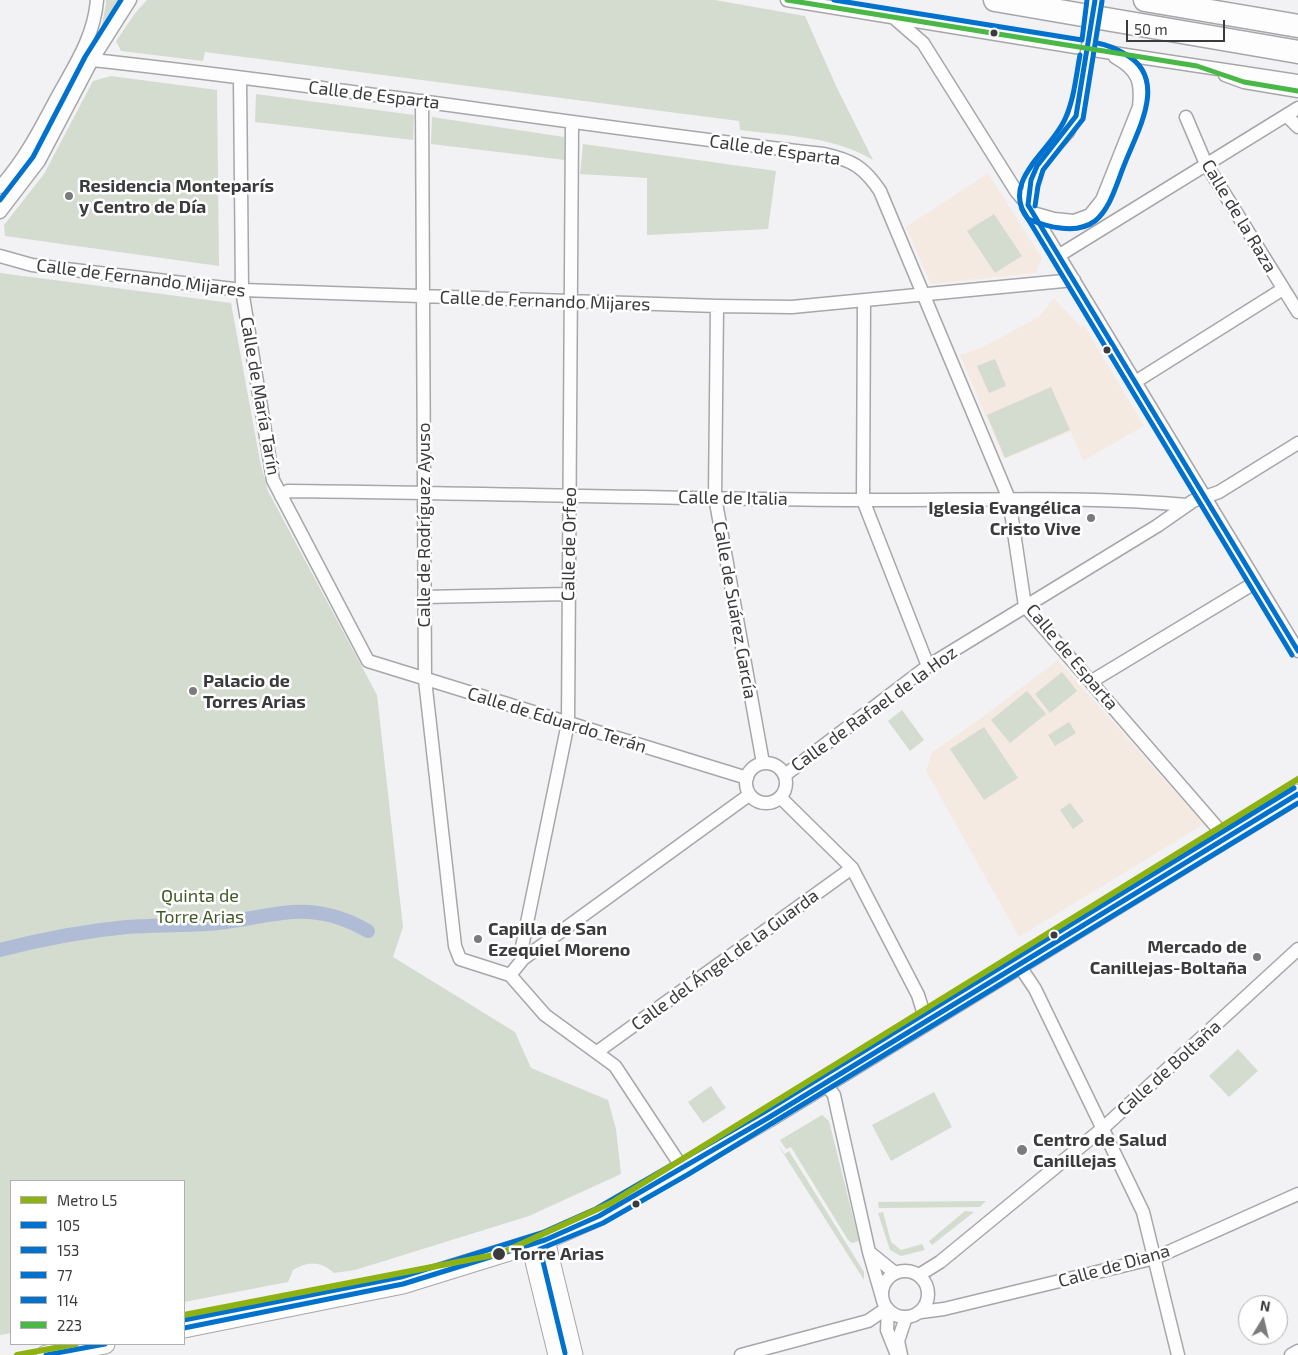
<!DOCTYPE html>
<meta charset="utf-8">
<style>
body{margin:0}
#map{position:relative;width:1298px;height:1355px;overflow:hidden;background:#f2f2f5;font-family:"Exo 2",sans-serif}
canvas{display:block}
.legend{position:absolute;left:10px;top:1180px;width:175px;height:165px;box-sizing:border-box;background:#fff;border:1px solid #b1b0b1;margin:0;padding:6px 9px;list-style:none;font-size:15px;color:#3b3a3c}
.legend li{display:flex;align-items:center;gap:10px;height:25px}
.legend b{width:25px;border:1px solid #b1b0b1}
.north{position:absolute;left:1238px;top:1295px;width:50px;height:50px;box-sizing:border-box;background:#fff;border:1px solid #b1b0b1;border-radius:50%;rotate:9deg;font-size:14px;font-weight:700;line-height:20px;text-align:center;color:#3b3a3c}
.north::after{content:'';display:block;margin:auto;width:18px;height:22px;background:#7b7a7d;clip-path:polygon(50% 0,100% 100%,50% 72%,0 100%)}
.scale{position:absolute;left:1126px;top:20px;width:99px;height:22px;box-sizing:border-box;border:2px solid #3b3a3c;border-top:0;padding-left:6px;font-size:15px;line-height:18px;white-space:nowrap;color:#3b3a3c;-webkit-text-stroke:4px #fff;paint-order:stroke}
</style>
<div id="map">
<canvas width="1298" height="1355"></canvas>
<ul class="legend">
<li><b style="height:6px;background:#8db212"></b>Metro L5</li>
<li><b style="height:6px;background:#0072ce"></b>105</li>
<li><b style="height:6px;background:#0072ce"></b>153</li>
<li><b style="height:6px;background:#0072ce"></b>77</li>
<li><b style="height:6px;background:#0072ce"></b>114</li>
<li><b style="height:6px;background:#4ab747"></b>223</li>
</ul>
<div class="north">N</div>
<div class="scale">50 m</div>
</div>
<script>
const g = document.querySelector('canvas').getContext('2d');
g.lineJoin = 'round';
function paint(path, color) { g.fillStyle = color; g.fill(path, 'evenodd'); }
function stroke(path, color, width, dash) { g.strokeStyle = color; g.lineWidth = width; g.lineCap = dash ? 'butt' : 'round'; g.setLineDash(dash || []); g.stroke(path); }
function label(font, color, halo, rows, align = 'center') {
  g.font = font + ' "Exo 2",sans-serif'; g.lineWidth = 5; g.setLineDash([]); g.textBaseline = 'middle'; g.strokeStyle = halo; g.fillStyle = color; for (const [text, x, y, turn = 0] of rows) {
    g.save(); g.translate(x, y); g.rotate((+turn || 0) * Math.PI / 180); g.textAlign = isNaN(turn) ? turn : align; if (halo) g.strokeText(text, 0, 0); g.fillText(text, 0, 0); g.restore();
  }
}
paint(new Path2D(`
 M988,173L1042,258L1036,273L931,284L906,227Z
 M1054,298L1081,327L1084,325L1144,426L1083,461L1071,432L1004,459L960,355L985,346L1040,316Z
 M1058,660L1204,824L1019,937L926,771L932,752L980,719Z`), '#f4eae2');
paint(new Path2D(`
 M106,0H123L100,35L106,4Z
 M147,0H715L805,16L837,88L873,160C833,136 785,136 740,130L739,121L205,52L203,61L121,51L116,41L136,12Z
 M111,76L217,90L219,266L5,236L4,225L44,174L93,81Z
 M256,94L414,115L413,140L255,122Z
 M432,117L564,137L565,160L431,144Z
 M583,144L776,171L768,229L647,235V178L580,174Z
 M994,214L1022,256L995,273L967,231Z
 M0,273L231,303L260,461L268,491L377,695L403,927L393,957L515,1032L531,1068L608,1100L616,1129L621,1174L529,1216L355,1270L334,1273C321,1261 307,1261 293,1270L288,1282L184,1302V1181H11V1333L0,1335Z
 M995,359L1006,386L989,393L977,366Z
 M1051,387L1070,430L1005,458L987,415Z
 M1062,672L1077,691L1050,713L1035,694Z
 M1027,691L1046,714L1010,743L991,720Z
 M902,710L924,740L910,751L888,721Z
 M1069,722L1076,733L1055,746L1048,735Z
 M984,727L1018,778L984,800L950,749Z
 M1070,803L1084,821L1073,829L1060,810Z
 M1238,1049L1258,1071L1229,1097L1209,1076Z
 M711,1086L726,1108L703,1123L688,1102Z
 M934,1092L952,1127L891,1161L872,1125Z
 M822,1115L829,1121L859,1241L852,1243L848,1240L791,1147L786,1149L780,1140Z
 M778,1145L785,1154L789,1151L864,1272V1280Z
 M986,1201L980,1207L879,1208L878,1202Z
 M965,1211L974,1212L932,1245L929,1241Z
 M883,1212L891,1242L901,1250L922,1244L925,1250L901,1256L890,1250L878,1213Z`), '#d4dbcf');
stroke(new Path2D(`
 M0,950C42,939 83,931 127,927C157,925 188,926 218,923C278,916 310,898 368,931`), '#b0bcd5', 14);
const minor = new Path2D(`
 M787,0L1106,52L1298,81
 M893,17L923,43L1016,191L1028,205L1298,651
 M92,60C337,86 580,126 824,154C852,160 864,167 880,191L1009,499L1025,606L1227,839
 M1225,75L1244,82L1298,91
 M240,78L242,290L273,480L368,661L747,778
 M422,101L425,680L455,946L460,959L510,975L545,1015L615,1066L683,1169
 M1287,116L1298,127
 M1186,117L1206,164L1298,312
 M0,187C23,162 38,133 54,103C72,69 94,39 97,0
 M1028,205L1030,184L1037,166L1068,132L1076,116L1085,65
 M0,212L39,161L92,60L130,0
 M1033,213L1054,219L1074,221L1090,215L1102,200L1139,107C1142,81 1138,70 1115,57
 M0,256L32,265L242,290L717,306L792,307L1074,280
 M1058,256L1298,108
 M864,301L863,500L928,666
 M717,306L715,497L763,763
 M1135,382L1283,289
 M281,496L288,491C480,493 671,499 862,500C970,501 1079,495 1187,505
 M424,597L568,594
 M1092,681L1256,582
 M746 783a20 20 0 1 1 40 0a20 20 0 1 1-40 0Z
 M785,775L928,666L1157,526L1193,501L1219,492L1298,443
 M781,798L852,868L918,995L926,1021
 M523,959L522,947L568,723L572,123
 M1019,965L1035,989L1143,1212L1178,1355
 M510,975L523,959L749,795
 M597,1052L852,868
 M825,1083L834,1095L837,1109L869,1252L882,1297
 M869,1252L895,1273
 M882 1294a23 23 0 1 1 46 0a23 23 0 1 1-46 0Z
 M919,1275L940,1262L1102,1129L1298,949
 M888,1310L887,1330L897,1355
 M921,1312L944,1309L1155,1258L1298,1194
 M741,1355L868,1321L887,1308
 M901,1355L898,1341L906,1317
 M1291,1355L1298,1351`);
const primary = new Path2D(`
 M545,1240L573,1355
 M531,1245L558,1355
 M184,1328L403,1284L545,1240L599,1216L768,1118L1298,794
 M46,1355L105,1344`);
const motorway = new Path2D(`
 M995,0L1298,52
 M1145,0L1298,26`);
stroke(minor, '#a7a7aa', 15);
stroke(primary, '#a7a7aa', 21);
stroke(motorway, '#a7a7aa', 25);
stroke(minor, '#fdfdfe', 12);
stroke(primary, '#fdfdfe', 19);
stroke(motorway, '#fdfdfe', 22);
const minorBridge = new Path2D(`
 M1085,65L1095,0`);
stroke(minorBridge, '#a7a7aa', 15, []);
stroke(minorBridge, '#fdfdfe', 12);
stroke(new Path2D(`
 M1028,205L1298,651
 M1028,205L1031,180L1037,166L1076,116L1095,0
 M184,1328L403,1284L545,1240L599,1216L768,1118L1298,794
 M46,1355L105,1344`), '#0072ce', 5);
stroke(new Path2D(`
 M1035,206L1038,186L1043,170L1083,119L1102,1
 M1022,209L1292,655
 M565,1353L540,1249L603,1223L687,1175L1298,803`), '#0072ce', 5);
stroke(new Path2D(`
 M184,1320L401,1277L542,1233L596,1209L764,1112L1294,788`), '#0072ce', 5);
stroke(new Path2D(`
 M834,0L1082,40L1087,0
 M1080,55C1076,76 1074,100 1065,119C1052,150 999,181 1028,219C1047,227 1077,235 1095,221C1111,208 1117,182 1125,163C1138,130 1169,78 1125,54C1115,48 1108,45 1097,43
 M0,200L33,157L85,57L121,0`), '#0072ce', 5);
stroke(new Path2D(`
 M787,0L1197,66L1244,82L1298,91`), '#4ab747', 5);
stroke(new Path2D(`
 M184,1315L499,1254L611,1203L1298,779
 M17,1355L76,1344`), '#8db212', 6);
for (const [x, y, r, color] of [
 [994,33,4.5,"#3b3a3c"],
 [69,196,5,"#7b7a7d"],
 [1107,350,4.5,"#3b3a3c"],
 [1091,518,5,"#7b7a7d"],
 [193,691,5,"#7b7a7d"],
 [1054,935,4.5,"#3b3a3c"],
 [478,939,5,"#7b7a7d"],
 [1257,957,5,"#7b7a7d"],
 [1022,1150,6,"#7b7a7d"],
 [636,1204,4.5,"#3b3a3c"],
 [499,1254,7,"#3b3a3c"]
]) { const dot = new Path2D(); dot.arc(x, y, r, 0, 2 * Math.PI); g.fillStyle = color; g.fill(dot); stroke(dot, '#fff', 2); }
label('18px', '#3b3a3c', '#fff', [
 ["Calle de Esparta",374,95,7],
 ["Calle de Esparta",775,150,8],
 ["Calle de la Raza",1239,216,59],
 ["Calle de Fernando Mijares",141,278,7],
 ["Calle de Fernando Mijares",545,301,2],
 ["Calle de María Tarín",260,396,80],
 ["Calle de Italia",733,498,1],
 ["Calle de Rodríguez Ayuso",424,525,-90],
 ["Calle de Orfeo",569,544,-89],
 ["Calle de Suárez García",735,610,80],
 ["Calle de Esparta",1072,657,50],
 ["Calle de Rafael de la Hoz",874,709,-36],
 ["Calle de Eduardo Terán",557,720,17],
 ["Calle del Ángel de la Guarda",725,960,-36],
 ["Calle de Boltaña",1169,1068,-42],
 ["Calle de Diana",1114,1266,-16]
]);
label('bold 18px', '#3b3a3c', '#fff', [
 ["Residencia Monteparís",79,186],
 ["y Centro de Día",79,207],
 ["Iglesia Evangélica",1081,508,"right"],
 ["Cristo Vive",1081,529,"right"],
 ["Palacio de",203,681],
 ["Torres Arias",203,702],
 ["Capilla de San",488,929],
 ["Ezequiel Moreno",488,950],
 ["Mercado de",1247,947,"right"],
 ["Canillejas-Boltaña",1247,968,"right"],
 ["Centro de Salud",1033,1140],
 ["Canillejas",1033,1161]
], 'left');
label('18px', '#3f5824', '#fff', [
 ["Quinta de",200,896],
 ["Torre Arias",200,917]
]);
label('bold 18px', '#3b3a3c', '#fff', [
 ["Torre Arias",511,1254]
], 'left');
</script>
